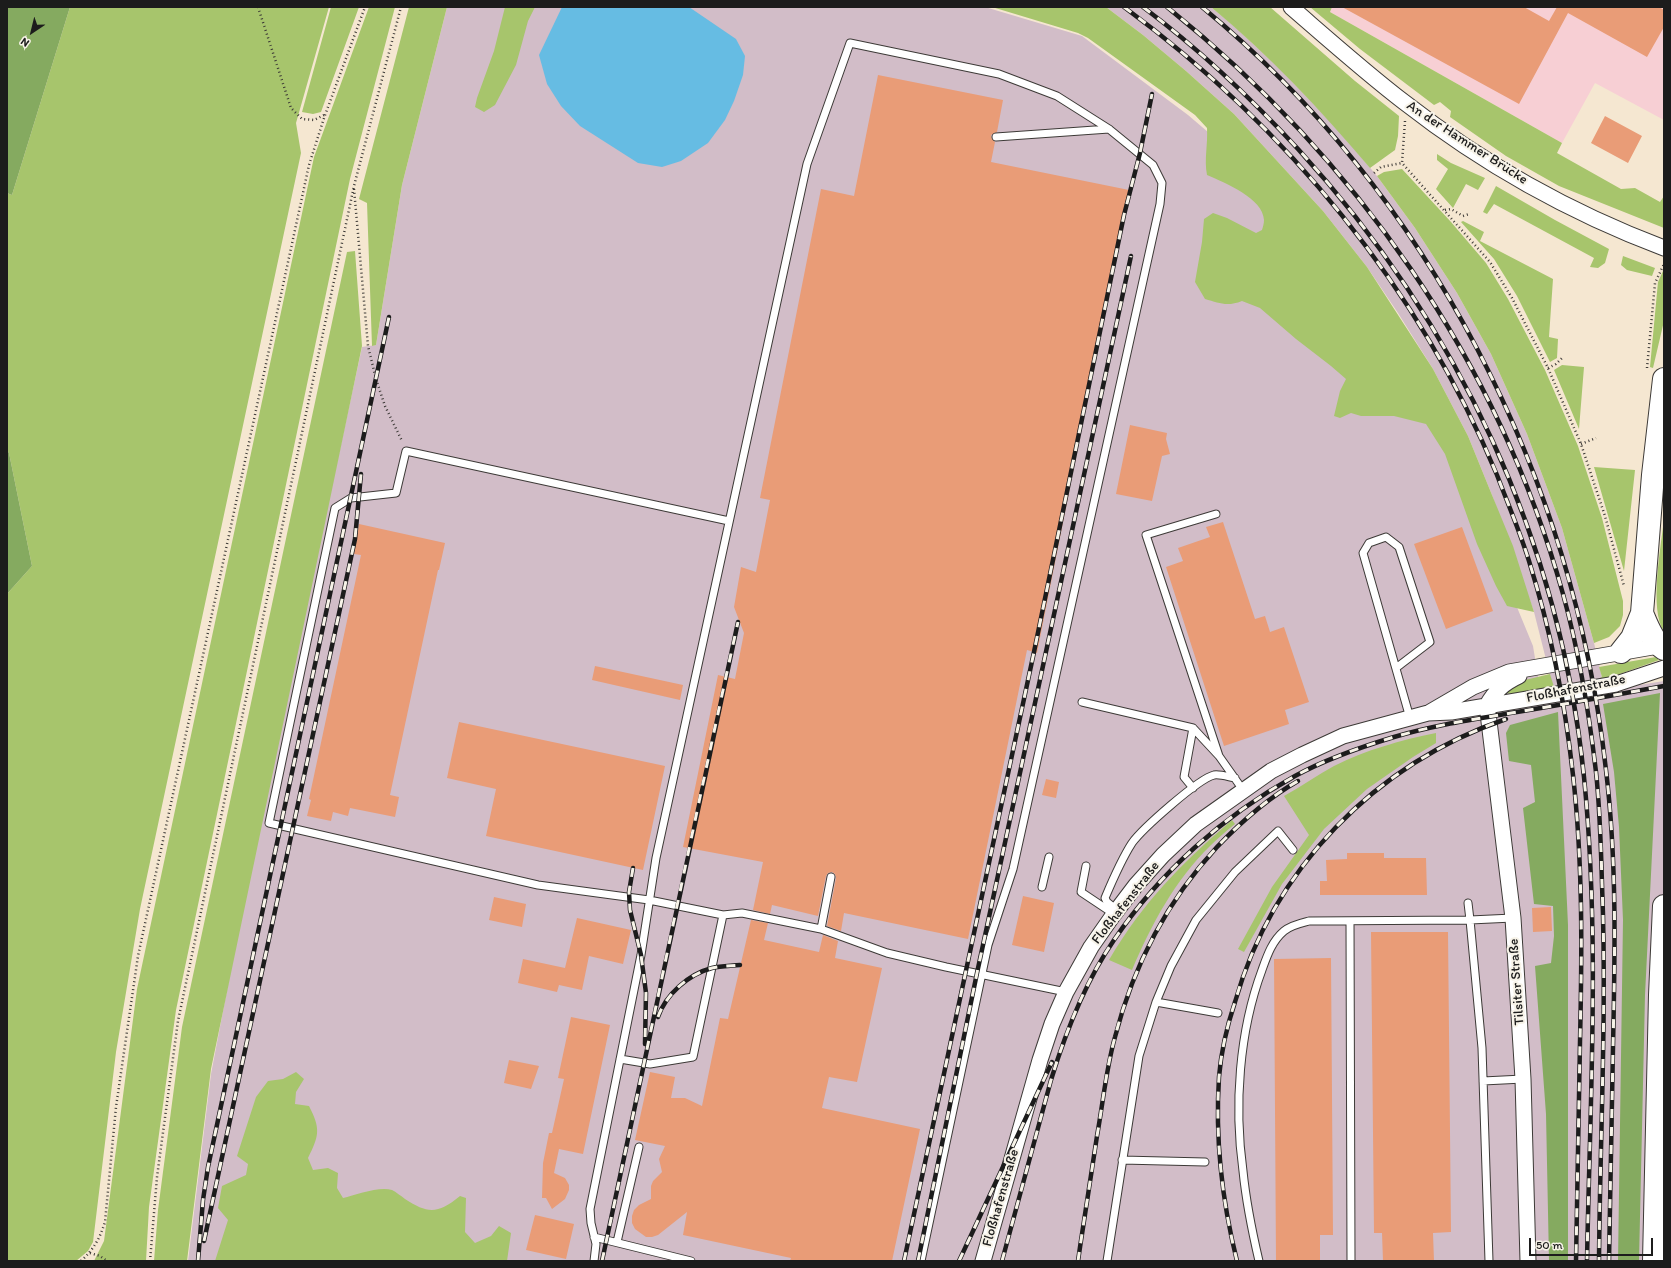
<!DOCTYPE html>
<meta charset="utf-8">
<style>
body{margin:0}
#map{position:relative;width:1671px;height:1268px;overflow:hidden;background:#f5e7d1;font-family:Itim,sans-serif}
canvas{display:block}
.frame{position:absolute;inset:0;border:8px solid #1c1c1c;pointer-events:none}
.north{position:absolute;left:12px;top:12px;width:40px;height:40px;-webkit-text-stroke:3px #f7f3e8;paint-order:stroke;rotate:215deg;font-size:11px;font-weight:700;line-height:16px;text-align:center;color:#1c1c1c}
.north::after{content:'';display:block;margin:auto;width:14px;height:18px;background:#1c1c1c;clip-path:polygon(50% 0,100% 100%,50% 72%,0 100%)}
.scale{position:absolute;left:1529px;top:1238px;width:124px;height:18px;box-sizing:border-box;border:2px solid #1c1c1c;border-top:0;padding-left:5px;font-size:12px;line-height:14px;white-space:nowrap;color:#1c1c1c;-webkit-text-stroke:3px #f7f3e8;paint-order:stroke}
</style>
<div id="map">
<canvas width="1671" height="1268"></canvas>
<div class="frame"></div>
<div class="north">N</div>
<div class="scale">50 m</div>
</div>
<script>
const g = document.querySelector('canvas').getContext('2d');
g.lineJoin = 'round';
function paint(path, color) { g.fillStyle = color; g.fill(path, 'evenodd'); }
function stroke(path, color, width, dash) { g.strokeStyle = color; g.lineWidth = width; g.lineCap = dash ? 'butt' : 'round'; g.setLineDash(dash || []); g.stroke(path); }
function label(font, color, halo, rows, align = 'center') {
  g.font = font + ' Itim,sans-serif'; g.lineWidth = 4; g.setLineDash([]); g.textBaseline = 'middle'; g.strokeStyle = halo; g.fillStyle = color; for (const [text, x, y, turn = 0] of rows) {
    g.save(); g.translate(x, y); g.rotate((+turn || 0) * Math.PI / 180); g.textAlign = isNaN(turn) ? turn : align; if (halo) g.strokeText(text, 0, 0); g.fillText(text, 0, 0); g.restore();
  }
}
paint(new Path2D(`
 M1332,7H1664V120L1595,83L1562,143L1330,12Z`), '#f7cfd4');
paint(new Path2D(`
 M447,7H985L1082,36L1188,115L1276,190L1359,287L1469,491L1533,646L1542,701L1556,699L1534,612L1492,495L1468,436L1433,369L1398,313L1367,267L1323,211L1234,114L1186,71L1143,35L1106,7H1211L1234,26L1277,66L1336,127L1377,176L1415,228L1457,293L1491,354L1527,434L1562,528L1594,643L1602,677L1601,691L1664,681V1261H188L211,1074L256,838L362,347L376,345L402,185Z`), '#d2bdc8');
paint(new Path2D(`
 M70,7H329L296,123L301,153L140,909L116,1052L93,1242L88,1251L76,1261H7V594L32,566L9,453L7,450V193L12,195Z
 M331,7H359L321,112L313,114L302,112Z
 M369,7H395L350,179L176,1010L149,1207L146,1261H94L104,1241L137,989L314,157Z
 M409,7H447L402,185L376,345L372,346L367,203L359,199Z
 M505,7H535L528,21L516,65L495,105L484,112L475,107L477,98L494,51Z
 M992,7H1106L1143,35L1186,71L1234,114L1323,211L1367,267L1433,369L1468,436L1492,495L1513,546L1534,612L1507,606L1496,586L1477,544L1445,454L1426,424L1394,416H1361L1351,413L1340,418L1334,416L1340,391L1346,379L1331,366L1296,339L1260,308L1242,301C1227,307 1219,303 1205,299L1195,282L1202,242L1204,219L1213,213L1227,218L1256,233L1262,230C1263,227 1264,223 1264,220C1263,198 1225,183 1207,175C1204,159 1208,145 1207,128L1195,115L1088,38L1078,33Z
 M1211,7H1270L1355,81L1399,116L1398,136L1395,150L1370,168C1321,110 1269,55 1211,7Z
 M1310,7H1332L1330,12L1562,143L1557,153L1621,189L1635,188L1660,202L1664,196V228L1559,186L1506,156L1450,117L1451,111L1440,102L1434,105L1360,49Z
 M1437,154L1451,163L1485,178L1478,190L1466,184L1453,208L1436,189L1448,169L1437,160Z
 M1402,169L1451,222L1486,263L1508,299L1545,370L1578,446L1602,518L1623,601V615L1620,626L1609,637L1594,643L1562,528L1527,434L1491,354L1457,293L1415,228L1377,176L1384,172Z
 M1496,186L1555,220L1609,249L1605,263L1598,268L1590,267L1594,258L1494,204L1487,214L1483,212Z
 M1463,221L1484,232L1480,241L1553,279L1549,337L1558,339L1557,358L1550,362L1517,296L1494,259L1461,222Z
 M355,251L362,346L211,1069L187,1261H154L158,1210L182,1027L347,252Z
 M1623,256L1655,268L1652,276L1627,270L1621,265Z
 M1663,271L1664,321L1653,368L1650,367L1658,282Z
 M1562,365L1584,367L1579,429L1554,370Z
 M1594,467L1635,470L1624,571Z
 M1664,519V631C1649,611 1661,546 1664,519Z
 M1656,657L1659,660L1600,681V678L1602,677L1599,667Z
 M1550,674L1554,687L1514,694L1505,693L1525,680Z
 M1436,733V743L1413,757L1367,789L1324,829L1282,884L1244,952L1238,949L1272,887L1309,835L1284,796C1301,787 1317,775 1334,766C1366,750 1401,740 1436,733Z
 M1232,820L1235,824C1226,831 1218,838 1210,846C1175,880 1151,925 1132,970L1109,960C1143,902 1181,864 1232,820Z
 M296,1072L304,1079L296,1092L295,1104L309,1106C321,1129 319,1136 308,1158L313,1170L328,1168L338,1173L337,1188L343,1198C356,1195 379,1186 392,1190C396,1192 401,1196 405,1199C428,1214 438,1214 460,1196L466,1198L465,1232L475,1243L491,1236L499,1226L511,1233L507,1261H215L228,1220L218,1208L222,1186L246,1175L248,1164L237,1156L256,1097L268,1081L283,1079Z`), '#a7c56c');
paint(new Path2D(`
 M7,7H70L12,195L7,193Z
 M7,450L9,453L32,566L7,594Z
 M1660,693L1645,995L1639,1261H1618L1623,920L1619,827L1614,772L1603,704Z
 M1558,712L1568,925V1261H1549L1546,1114L1535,966L1551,963L1554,936L1553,906L1534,904L1523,808L1535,802L1531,765L1509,761L1506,733L1510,725Z`), '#85aa60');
paint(new Path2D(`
 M562,7H689L736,39L745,56L743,75L734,101L725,120L708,143L681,161L662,167L638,163L580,126L561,106L547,84L539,55Z`), '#66bce3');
paint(new Path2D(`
 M1342,7H1524L1549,21L1557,7H1659L1664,10V27L1647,57L1568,13L1519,104Z
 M878,75L1003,100L997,132L991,135L992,139L995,142L991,162L1129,190L1037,653L1027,650L968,939L844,913L841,931L827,926L836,878L835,874L832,872L828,873L826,876L818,916L772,905L770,914L753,910L763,862L683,847L718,675L735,679L744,633L734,607L741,567L756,572L770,500L760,498L821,189L854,196Z
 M1605,116L1642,136L1628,163L1591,143Z
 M1130,425L1167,433L1166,439L1170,454L1162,456L1152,501L1116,494Z
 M1223,522L1255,619L1265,616L1270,632L1284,627L1309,702L1285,710L1289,724L1224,746L1166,567L1183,561L1178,548L1210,537L1206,527Z
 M359,524L445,543L439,570H438L390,795L399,797L395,817L350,808L348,816L333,812L331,821L307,816L311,800L309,799L361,555L354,554Z
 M1462,527L1493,611L1446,629L1414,544Z
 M595,666L683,685L680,700L592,680Z
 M459,722L665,766L643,870L486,836L496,789L447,778Z
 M1046,779L1059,782L1056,798L1042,795Z
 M1347,853H1384V858H1426L1427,895H1320V881H1327L1326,860L1347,859Z
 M1023,896L1054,903L1044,952L1012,945Z
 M494,897L526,904L522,927L489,920Z
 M1551,907L1552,931L1533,932L1532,908Z
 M577,918L631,930L623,964L589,956L582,990L559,985L557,992L518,983L523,959L565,968Z
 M751,920L768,923L764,940L819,952L823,935L838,941L835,958L882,968L857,1082L829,1077L822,1108L920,1129L892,1261H790L791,1258L683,1235L687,1212L658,1235L652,1237H646L635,1229L632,1223V1216L634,1210L639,1205L651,1199V1186L653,1181L662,1172L659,1159L665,1146L635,1140L650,1072L675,1077L671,1098H685L702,1106L720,1018L728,1019Z
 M1371,932H1448L1451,1232L1433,1233L1434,1261H1383L1382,1233H1374Z
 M1331,958L1333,1235H1320V1261H1276L1274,959Z
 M571,1017L610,1025L583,1154L559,1149L554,1173L565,1178L569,1185V1190L565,1199L552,1209L546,1198H542L543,1163L549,1133H552L564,1079L558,1078Z
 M509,1060L539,1066L531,1089L504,1083Z
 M535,1215L574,1224L566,1259L526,1250Z`), '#e99c77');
const service = new Path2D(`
 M996,137L1109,129
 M1216,514L1146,535L1219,756
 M729,521L406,451L396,493L351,498L335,508L269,823L538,885L649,900L723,915L742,913L821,929L887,953L946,967L1066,992
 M1396,668L1430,642L1399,547L1386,537L1369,543L1363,553L1410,718
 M1082,702L1193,728L1219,756L1243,790
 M1193,788L1184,777L1193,728
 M1086,866L1081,892L1114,914
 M1042,887L1049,857
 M1117,910L1107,902L1105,898C1113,879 1121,860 1132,843C1142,829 1198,779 1214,775C1220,774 1229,777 1235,778
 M1350,921L1351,1261
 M821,929L831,877
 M1156,1002L1218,1013
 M620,1059L650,1064L693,1057L723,915
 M1483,1081L1523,1079
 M1122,1160L1205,1162
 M594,1237L691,1261
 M617,1242L639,1147
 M594,1261L596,1244L591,1223L590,1209L641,955L656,858L807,164L850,43L999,74L1057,96L1109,129L1153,165L1162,183L1160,204L1013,869L988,945L921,1261
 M1107,1261L1139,1056L1156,1002L1171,966L1196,920L1235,872L1278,831L1293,850
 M1259,1261C1252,1231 1246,1201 1243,1171C1234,1106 1239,1032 1262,970C1267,956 1272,941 1284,931C1291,925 1301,923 1309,921L1470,920L1468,903
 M1489,1261L1482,1048L1470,920L1513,918`);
const minor = new Path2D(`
 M1291,7C1328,39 1365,72 1404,102C1482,163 1571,213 1664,248
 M1487,705L1513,918L1523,1079L1528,1261
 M1487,705C1495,691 1504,683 1519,676
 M1430,712L1473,687L1509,672L1664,645
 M983,1261L1040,1060L1052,1024L1066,992L1091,947L1114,914L1136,885L1163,855L1196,824L1271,771L1302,755L1343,736L1428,713L1451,712L1616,684L1664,668`);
const primary = new Path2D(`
 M1642,613C1647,625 1653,642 1664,649
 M1621,652L1632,638L1642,613L1653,475L1664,379
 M1654,1261L1660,995L1664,906`);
stroke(service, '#3d3a37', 9);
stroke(minor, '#3d3a37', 17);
stroke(primary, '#3d3a37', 24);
stroke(new Path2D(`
 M258,7L291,108L302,119L314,120L324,115
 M1405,121L1402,163L1490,262L1512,298L1548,368L1581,444L1605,516L1624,586
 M1374,173L1381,167L1402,163
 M354,189L368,346L376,379L385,406L402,441
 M1445,210L1451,209L1463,216L1469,214
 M1548,368L1556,364L1563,357
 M1647,368L1655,283L1664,264
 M1581,444L1596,438
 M90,1253L100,1256L107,1261
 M81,1261C94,1249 100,1238 105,1222L116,1107L138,956L309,165L325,115L365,7
 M150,1261L157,1177L178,1021L354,186L401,7`), '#3d3a37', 2.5, [1, 3]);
stroke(service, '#fff', 7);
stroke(minor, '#fff', 15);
stroke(primary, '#fff', 22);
const rail = new Path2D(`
 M1124,7C1287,127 1419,288 1497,475C1508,504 1520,532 1529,561C1551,631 1565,703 1573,775C1583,864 1582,953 1580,1042C1579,1115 1577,1188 1576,1261
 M1143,7C1199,49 1250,97 1298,149C1458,324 1560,540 1584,777C1600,937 1590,1100 1587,1261
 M1167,7C1355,158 1498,360 1563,594C1579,652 1589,712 1596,772C1600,809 1601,847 1602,884C1607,1009 1600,1135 1599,1261
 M1202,7C1431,196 1573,477 1606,770C1617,862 1615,955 1613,1047C1612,1118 1610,1190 1609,1261
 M633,868L629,892L630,910L641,955L646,993L645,1044
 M658,1017C666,994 689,974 712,968C721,966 731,966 740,965
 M204,1241L355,539L361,474
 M198,1261L203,1200L208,1167L389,317
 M602,1261C648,1048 691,834 738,622
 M904,1261L1034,652L1124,215L1140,153L1152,94
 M918,1261L977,973L1131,256
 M959,1261L1052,1062
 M1002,1261L1051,1080C1066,1031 1085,982 1114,940C1160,872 1223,816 1295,776C1326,759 1361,747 1394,737C1434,725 1476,719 1517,712C1566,704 1615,695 1664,686
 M1078,1261C1084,1219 1091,1177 1097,1136C1103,1103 1106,1069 1115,1037C1133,967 1167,901 1217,847C1241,822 1268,798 1298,781
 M1237,1261C1222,1201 1215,1139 1219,1077C1221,1052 1227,1026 1235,1002C1273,869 1375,764 1506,719`);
stroke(rail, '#1c1c1c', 4.5);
stroke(rail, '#f7f3e8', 3, [9]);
label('14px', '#1c1c1c', '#f7f3e8', [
 ["An der Hammer Brücke",1467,143,33],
 ["Floßhafenstraße",1576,689,-11],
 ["Floßhafenstraße",1126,903,-52],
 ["Tilsiter Straße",1517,982,-94],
 ["Floßhafenstraße",1001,1198,-74]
]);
</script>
